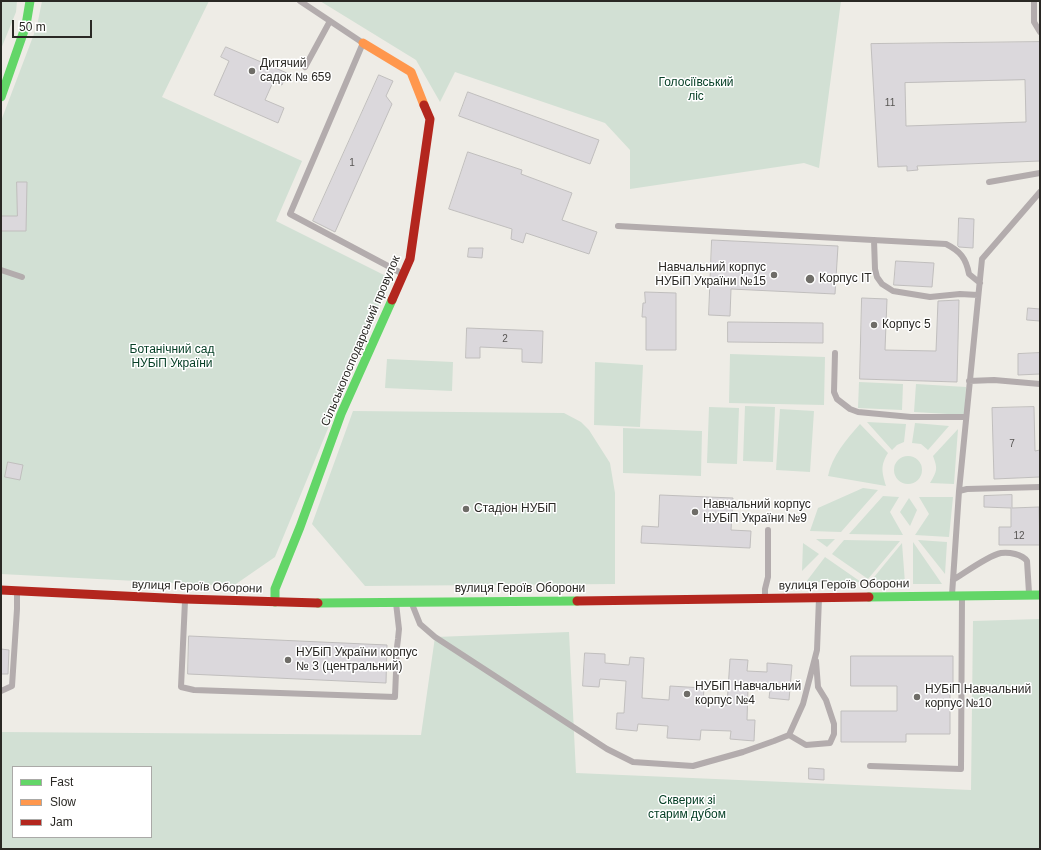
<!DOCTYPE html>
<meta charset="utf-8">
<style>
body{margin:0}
#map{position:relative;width:1041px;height:850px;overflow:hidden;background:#eeece6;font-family:Arial,sans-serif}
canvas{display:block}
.frame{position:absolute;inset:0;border:2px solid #2a2824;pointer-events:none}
.legend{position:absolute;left:12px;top:766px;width:140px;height:72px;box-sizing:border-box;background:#fff;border:1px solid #aaa9a7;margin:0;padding:5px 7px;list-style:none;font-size:12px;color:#2a2824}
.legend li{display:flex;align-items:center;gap:8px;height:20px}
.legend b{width:20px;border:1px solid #aaa9a7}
.scale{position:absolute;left:12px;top:20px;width:80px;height:18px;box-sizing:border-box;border:2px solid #2a2824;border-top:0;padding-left:5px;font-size:12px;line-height:14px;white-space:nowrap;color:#2a2824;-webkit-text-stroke:3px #fff;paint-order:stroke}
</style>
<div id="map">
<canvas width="1041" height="850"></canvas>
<div class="frame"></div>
<ul class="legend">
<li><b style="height:5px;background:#63d668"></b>Fast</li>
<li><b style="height:5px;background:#ff974d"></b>Slow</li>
<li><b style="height:5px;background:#b3261e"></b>Jam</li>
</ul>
<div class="scale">50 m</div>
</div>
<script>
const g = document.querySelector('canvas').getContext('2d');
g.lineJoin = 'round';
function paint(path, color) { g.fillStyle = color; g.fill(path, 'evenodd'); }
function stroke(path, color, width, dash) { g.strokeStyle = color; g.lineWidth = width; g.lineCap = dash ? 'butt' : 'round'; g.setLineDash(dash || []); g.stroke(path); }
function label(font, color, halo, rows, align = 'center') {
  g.font = font + ' Arial,sans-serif'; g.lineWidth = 3; g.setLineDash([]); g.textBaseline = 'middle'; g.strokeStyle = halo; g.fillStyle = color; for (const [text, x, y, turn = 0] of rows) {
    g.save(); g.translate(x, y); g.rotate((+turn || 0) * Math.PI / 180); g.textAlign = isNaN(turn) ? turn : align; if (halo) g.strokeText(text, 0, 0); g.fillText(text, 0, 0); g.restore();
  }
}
paint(new Path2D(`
 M1,1H17L16,12L1,49Z
 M42,1H209L162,97L302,161L276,221L390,278L275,557L233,586L1,574V121L37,26Z
 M320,1H841L819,168L804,163L630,189V150L605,123L455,72L440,102L416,60Z
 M730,354L825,357L824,405L729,403Z
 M387,359L453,362L452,391L385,388Z
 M595,362L643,365L640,427L594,425Z
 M859,382L903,384L902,410L858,408Z
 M916,384L966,387L965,415L914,412Z
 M745,406L775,407L773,462L743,461Z
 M709,407L739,408L737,464L707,463Z
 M780,409L814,411L810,472L776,470Z
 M353,411L564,413L581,422L589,430L610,463L615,493V584L365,586L312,524Z
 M867,422L906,424L904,442L897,445L892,450Z
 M915,423L949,426L928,450L921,444L912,443Z
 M860,424L888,453C880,466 882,472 886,486L828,476C832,456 846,440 860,424Z
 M623,428L702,431L701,476L623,473Z
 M958,429L954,484L930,483C937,471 938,469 933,456Z
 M894 470a14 14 0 1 1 28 0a14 14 0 1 1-28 0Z
 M863,488L878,490L841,532L810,531L818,508Z
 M883,496L899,497L890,512L903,535L849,534Z
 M919,497H953L949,537L915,535L929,514Z
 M909,498L917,510L910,526L900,512Z
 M816,539H835L827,547Z
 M844,540L900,541L868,579L832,554Z
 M918,540L947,542L945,574Z
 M913,542L942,584H913Z
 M803,543L819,554L802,571Z
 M902,543L905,583L870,582Z
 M825,557L861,582H806Z
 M1040,619V849H1V732L421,735L435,637L569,632L576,773L971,790L973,621ZM13,767H151V837H13Z`), '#d2e0d4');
const building = new Path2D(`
 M1040,42V161L917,166L918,170L907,171V166L878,167L871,44ZM1025,80L1026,122L906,126L905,83Z
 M226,47L287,73L282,85L273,82L265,100L284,108L278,123L214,95L229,61L221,57Z
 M379,75L393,81L386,96L392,104L335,232L313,221Z
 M468,92L599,140L590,164L459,116Z
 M468,152L522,170L521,174L572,193L562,220L597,232L589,254L526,233L523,243L511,239L512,229L449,209Z
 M17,182H27L26,231H1V216H17Z
 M959,218L974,219L973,248L959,247L958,246Z
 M712,240L838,246L835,294L731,289L730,316L709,315Z
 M469,248H483L482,258L468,257Z
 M896,261L934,263L932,287L894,285Z
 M645,292L676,293V350H646V317H642L643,303H645Z
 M862,298L887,299L885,350L936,351L938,301L959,300L957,382L860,379Z
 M1028,308L1040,309V321L1027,320Z
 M728,322L823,323V343L728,342Z
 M467,328L543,331L542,363L522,362V349L480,347V358H466Z
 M1040,353V374L1018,375V354Z
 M1034,407L1035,451L1040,450V477L994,479L992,408Z
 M8,462L23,465L20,480L5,477Z
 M660,495L733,498L731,530L751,531L750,548L641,543L642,526L658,527Z
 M1012,495V508L1039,507L1040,545H999V527H1011V508L984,507V496Z
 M189,636L387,645L386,683L188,674Z
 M1,649L9,650L8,674H1Z
 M585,653L605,654V663L629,665L630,657L644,658L642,698L669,700L670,686L704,688L703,703L727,705L730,659L748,660L747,671L767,672V663L792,665L789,700L769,698L770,690L748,688L747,720H755L754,741L730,739L731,731L701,730L700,740L667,738L668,726L638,724L637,731L616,729L617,713H624L626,681L600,679L599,687L583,686Z
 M851,656H953V689H950V734H906V742H841V711H897V686H851Z
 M809,768L824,769V780L809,779Z`);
paint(building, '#dbd8dc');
stroke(building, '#c0bebd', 1);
stroke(new Path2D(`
 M300,1L363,43L290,214L403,274
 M1034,1V22L1040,32
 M305,67L330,21
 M989,182L1040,173
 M618,226L946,244C960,251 966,258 969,274L980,283
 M874,240L875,269L877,277L882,284L893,291L930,297L960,294L978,295
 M1,270L22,277
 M835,353L834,392L837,399L850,409L858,412L911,417H966
 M969,381L994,380L1040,384
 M959,491L967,489L1040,487
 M953,580C965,573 987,556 1001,553C1009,552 1022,554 1027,561L1029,593
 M952,595L959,491L982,259L1040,192
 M765,598V589L768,577V530
 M185,601L181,687L194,690L395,697L397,647L398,639L399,629L396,603
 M412,604L420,624L435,637L607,749L633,762L693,766L743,752L774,741L789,735L803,704L817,650L819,598
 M1,691L12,686L17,609V592
 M789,735L806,745L830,743L834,734V724L826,700L818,687L816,661
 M870,766L961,769L962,597`), '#b3acad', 6);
stroke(new Path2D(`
 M1,97L26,25L30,1
 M869,597L1040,595
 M275,602V589L300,527L341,414L392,300
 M318,603L577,601`), '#63d668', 9);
stroke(new Path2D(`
 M363,43L411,72L424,105`), '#ff974d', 9);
stroke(new Path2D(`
 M392,300L410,259L430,119L424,105
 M1,590L185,599L318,603
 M577,601L869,597`), '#b3261e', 9);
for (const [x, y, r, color] of [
 [252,71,4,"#6f6d68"],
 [774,275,4,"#6f6d68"],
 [810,279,5,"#6f6d68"],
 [874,325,4,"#6f6d68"],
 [466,509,4,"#6f6d68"],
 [695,512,4,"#6f6d68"],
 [288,660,4,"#6f6d68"],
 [687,694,4,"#6f6d68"],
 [917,697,4,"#6f6d68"]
]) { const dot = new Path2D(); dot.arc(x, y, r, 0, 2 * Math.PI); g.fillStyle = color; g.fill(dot); stroke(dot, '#fff', 1.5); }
label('10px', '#575553', null, [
 ["11",890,103],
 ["1",352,163],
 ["2",505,339],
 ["7",1012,444],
 ["12",1019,536]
]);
label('12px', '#2a2824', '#fff', [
 ["Дитячий",260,64],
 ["садок № 659",260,78],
 ["Навчальний корпус",766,268,"right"],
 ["НУБіП України №15",766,282,"right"],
 ["Корпус ІТ",819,279],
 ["Корпус 5",882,325],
 ["Навчальний корпус",703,505],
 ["НУБіП України №9",703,519],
 ["Стадіон НУБіП",474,509],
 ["НУБіП України корпус",296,653],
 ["№ 3 (центральний)",296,667],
 ["НУБіП Навчальний",695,687],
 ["корпус №4",695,701],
 ["НУБіП Навчальний",925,690],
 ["корпус №10",925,704]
], 'left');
label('12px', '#074027', '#fff', [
 ["Голосіївський",696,83],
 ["ліс",696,97],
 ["Ботанічний сад",172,350],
 ["НУБіП України",172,364],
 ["Скверик зі",687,801],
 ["старим дубом",687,815]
]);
label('12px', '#2a2824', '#fff', [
 ["Сільськогосподарський провулок",361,341,-67],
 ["вулиця Героїв Оборони",844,585,-1],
 ["вулиця Героїв Оборони",197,587,2],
 ["вулиця Героїв Оборони",520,589]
]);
</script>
